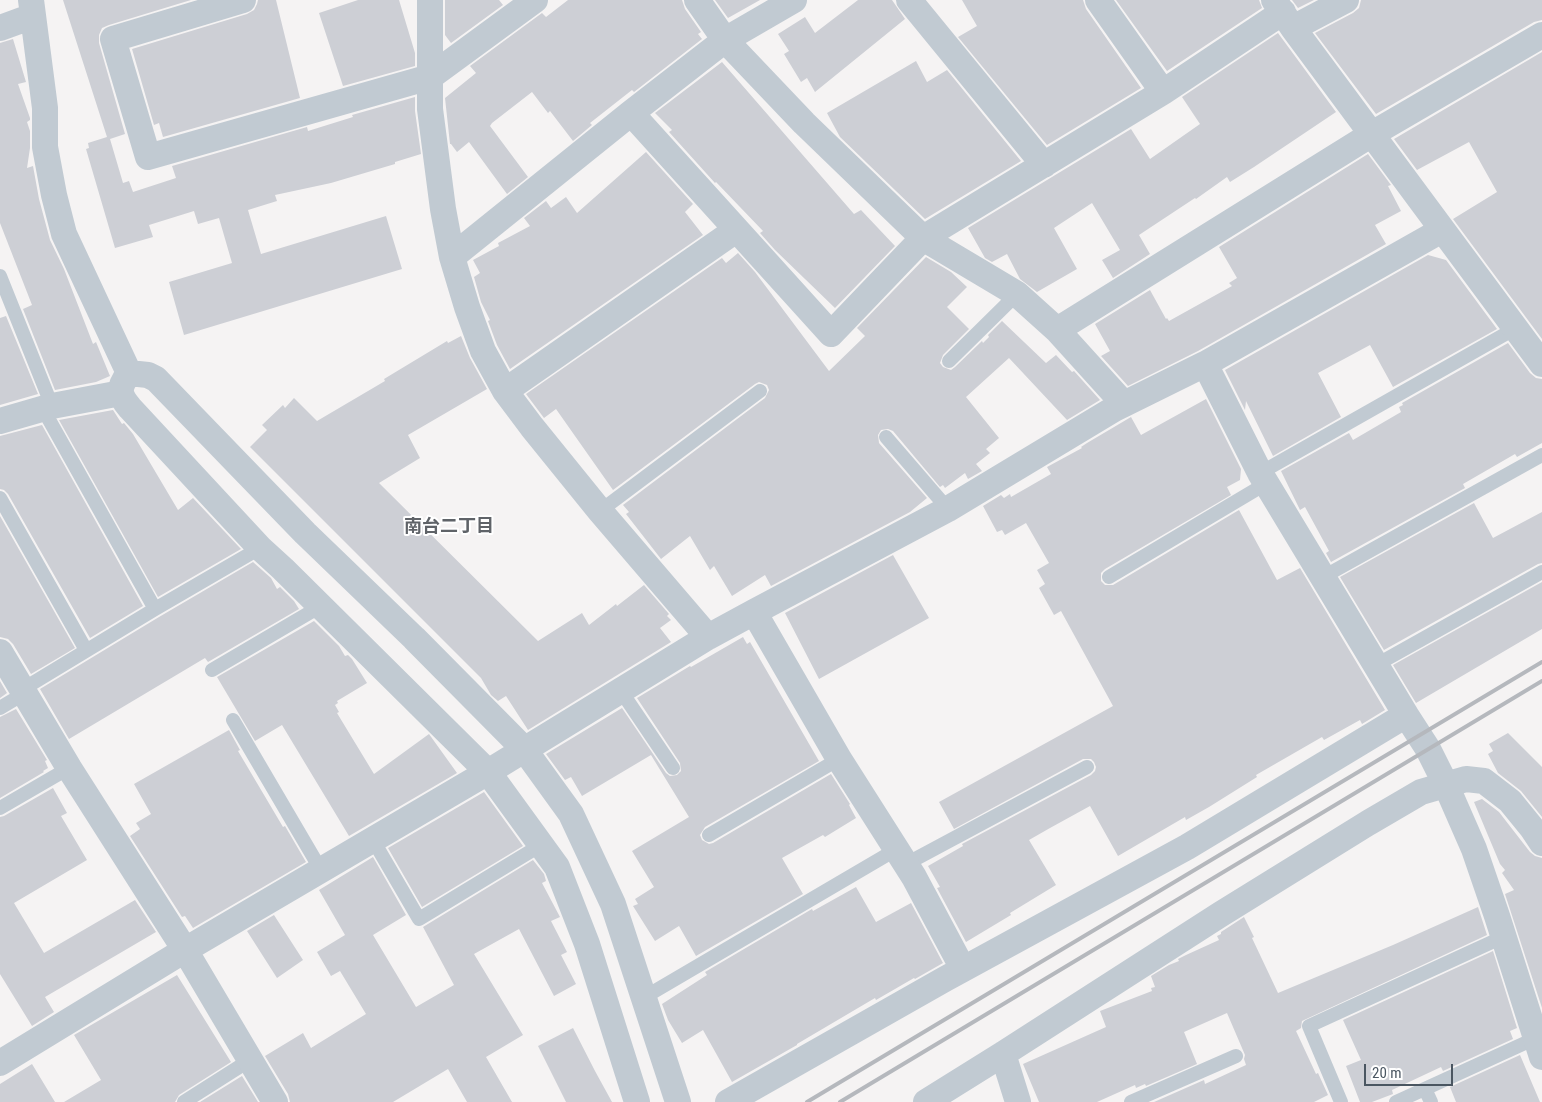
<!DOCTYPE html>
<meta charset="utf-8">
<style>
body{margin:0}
#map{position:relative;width:1542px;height:1102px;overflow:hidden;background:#f5f3f3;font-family:"Roboto Condensed",sans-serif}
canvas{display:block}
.scale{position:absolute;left:1364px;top:1064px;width:89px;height:22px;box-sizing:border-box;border:2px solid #4a5661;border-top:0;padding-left:6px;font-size:15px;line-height:18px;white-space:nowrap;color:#4a5661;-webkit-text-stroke:4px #fff;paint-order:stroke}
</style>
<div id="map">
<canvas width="1542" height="1102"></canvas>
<div class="scale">20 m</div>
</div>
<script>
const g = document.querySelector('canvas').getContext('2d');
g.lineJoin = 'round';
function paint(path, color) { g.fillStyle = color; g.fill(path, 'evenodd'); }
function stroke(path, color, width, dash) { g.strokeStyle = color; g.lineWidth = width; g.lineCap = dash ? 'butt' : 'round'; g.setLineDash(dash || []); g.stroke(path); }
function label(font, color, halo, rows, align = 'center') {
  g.font = font + ' "Roboto Condensed","Noto Sans JP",sans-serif'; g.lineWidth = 4; g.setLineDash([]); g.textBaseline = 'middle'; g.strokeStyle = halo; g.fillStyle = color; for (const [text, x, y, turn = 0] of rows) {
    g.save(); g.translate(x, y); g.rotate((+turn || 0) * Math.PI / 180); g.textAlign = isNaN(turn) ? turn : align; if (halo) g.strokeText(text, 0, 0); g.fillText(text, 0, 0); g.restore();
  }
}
paint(new Path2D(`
 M63,0H191L109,25L102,28L99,35V43L125,134L110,139L123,183L129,181L133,192L176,178L172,166L307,127L308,131L353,117L352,115L415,97V111L421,154L395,162V164L331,183L275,195L277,201L248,210L261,254L386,216L402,269L184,335L169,282L232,263L219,218L198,224L194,211L149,225L153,237L115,248L86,149L89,148L88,143L107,137Z
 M258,0H276L300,98L163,137L159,123L154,125L132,49L247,14L254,10L257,4Z
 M358,0H399L415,53V66L343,86L319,13Z
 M445,0H499L503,5L451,43L445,35Z
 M568,0H682L685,9L701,32L698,34L702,39L634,92L632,90L590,123L592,125L573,141L550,111L548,113L532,92L492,123L490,126L528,177L507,194L469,142L457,152L451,144H450L445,98L476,73L470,66L542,13L546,17Z
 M715,0H760L728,18Z
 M858,0H892L905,19L815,92L807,78L801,82L784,54L789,51L778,34L805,17L815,33Z
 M962,0H1083L1086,9L1141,88L1047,145L958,37L977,26Z
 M1116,0H1259L1262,8L1167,71Z
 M1292,0H1314L1298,8Z
 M1361,0H1542V20L1534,22L1376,114L1315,33L1353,13L1359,8Z
 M1278,33L1336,112L1254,167L1230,182L1227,177L1196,199L1195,198L1139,235L1150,254L1113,278L1102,260L1120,250L1092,203L1054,228L1077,269L1037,292L1020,279L1007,254L992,262L985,258L968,228L1131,129L1150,159L1200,124L1182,97Z
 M13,39L26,82L18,84L30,118V120L27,122L30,131V148L27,168L33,166L39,199L50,240L64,269L93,344L96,342L110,376L96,382L55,390L23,309L32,305L0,223V43Z
 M1542,52V339L1453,219L1497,192L1469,142L1417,170L1394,139Z
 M916,61L927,82L947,70L1021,161L925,219L840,137L827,113Z
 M722,62L854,214L861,210L895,246L835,308L775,250L760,233L763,231L716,182L715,183L669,132L672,130L655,113Z
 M646,152L693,204L685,212L703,235L510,369L497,345L488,321L490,320L481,302L474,277L480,273L473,260L499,246L498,243L530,226L524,218L546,201L551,208L566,197L577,213Z
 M1368,154L1391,185L1388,186L1401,211L1375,225L1386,244L1198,351L1128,386L1101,356L1110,351L1095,324L1150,290L1166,319L1167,318L1169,321L1232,286L1229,283L1237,278L1219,247Z
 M738,253L755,272L829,371L865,336L857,328L926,257L951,272L967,287L947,307L969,329L943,355L940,363L943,367L951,370L955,367L982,341L983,343L989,337L988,335L1002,321L1046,363L1056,355L1072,372L1074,371L1100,400L1067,420L1009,358L966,397L999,438L986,449L990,453L976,464L982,471L968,479L965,473L945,488L943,485L940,487L893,431L888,429L881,430L878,435L879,443L927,498L910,512L771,586L765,575L732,596L714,566L710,570L690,536L661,559L626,514L629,512L623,505L765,398L769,390L767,385L759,382L755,384L613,490L556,409L544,418L526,394L722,258L726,263Z
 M1428,255L1446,260L1497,329L1393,387L1370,345L1318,373L1341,417L1273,456L1246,401L1245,410L1225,370Z
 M6,316L38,394L0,405V318Z
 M461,336L470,358L487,389L408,435L420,458L379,483L538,641L582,613L589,625L616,604L617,606L644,585L669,614L667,616L671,620L660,628L671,642L528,730L506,696L498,701L491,695L481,678L250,447L267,430L262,425L283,405L285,408L294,398L317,421L385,381L384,379L447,341L448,343Z
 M1508,343L1530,373L1536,378L1542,379V443L1517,457L1515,454L1463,484L1465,488L1331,562L1326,553L1329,551L1305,507L1300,510L1281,471L1349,433L1353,440L1401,412L1399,407L1403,405L1402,403Z
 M1206,399L1241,469L1240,480L1227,487L1231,495L1105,569L1101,573V581L1105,585H1113L1239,510L1277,580L1300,568L1385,710L1362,724L1360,720L1324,740L1322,737L1256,775L1257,777L1209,807L1186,820L1185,817L1118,856L1090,806L1050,828L1029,840L1056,885L1010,913L1011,915L966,942L937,888L940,887L928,866L963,846L962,844L1091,775L1095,771L1096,767L1094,762L1091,759H1083L954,829L939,802L1113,706L1061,611L1054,615L1039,588L1045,584L1037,570L1049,563L1026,523L1005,535L1002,530L997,532L983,506L1001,495L1004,498L1010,494L1011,497L1051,474L1047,467L1082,448L1081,447L1087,443L1131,417L1141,435Z
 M113,410L122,424L124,423L133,434L178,510L193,498L241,549L158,597L59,420Z
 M42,425L143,606L90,638L8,494L4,490L0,489V436Z
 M1474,503L1493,538L1542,512V563L1538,564L1384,650L1340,577Z
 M0,516L75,648L31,674L13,644L8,639L0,637Z
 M893,555L929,618L819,679L785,613Z
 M253,562L271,578L277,589L280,587L294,601L299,609L208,662L205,658L69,739L40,689L159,617Z
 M1542,582V629L1416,703L1393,665Z
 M314,621L339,646L345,656L348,655L352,659L367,683L337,701L338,703L335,705L339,712L337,713L374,774L429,734L457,773L349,836L282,725L255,741L217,677Z
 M743,637L747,644L750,642L819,761L705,827L700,835L702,840L709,844L713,843L831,774L850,804L849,805L856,818L825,837L823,835L782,858L803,894L696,956L679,926L655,941L633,906L638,904L635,899L654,887L632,851L689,817L651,755L582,796L571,777L565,780L546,754L622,708L666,773L670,776L677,775L681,771L680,763L637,698L690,666L691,667Z
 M0,681L7,693L0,698Z
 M16,709L47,760L45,761L48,768L43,771L44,772L0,798V717Z
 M229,730L240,750L238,751L283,827L285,826L306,862L193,928L185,916L182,917L130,836L140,829L136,823L151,814L134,784Z
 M1508,733L1542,767V817L1521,791L1498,773L1488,754L1493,751L1489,744Z
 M53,788L67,813L61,816L87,860L14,903L44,953L135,900L156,932L45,997L54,1012L32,1026L0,974V817L4,816Z
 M484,792L523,846L422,907L388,848Z
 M1482,799L1499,812L1530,852L1535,856L1542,858V1008L1505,894L1514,890L1502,873L1505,870L1500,864L1474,802Z
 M373,857L406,915L373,935L416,1007L454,985L423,927L533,860L544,874L546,881L542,883L560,917L551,921L567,952L561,955L576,984L554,996L519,929L474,954L523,1035L486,1057L512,1102H467L448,1069L393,1102H290L288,1094L265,1056L303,1033L311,1048L366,1014L340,971L331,976L317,952L345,935L319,890Z
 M856,887L876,922L911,903L943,963L915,979L914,978L876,1000L875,998L797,1044V1045L732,1082L703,1030L682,1043L668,1020L662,1004L707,975L705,972L812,909L813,911Z
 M1478,907L1487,935L1302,1021L1301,1028L1296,1031L1316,1074L1318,1073L1328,1095L1314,1102H1154L1204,1080L1205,1084L1246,1065L1244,1059L1245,1055L1227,1013L1184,1032L1197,1064L1146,1086L1145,1084L1136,1088L1135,1085L1097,1102H1039L1023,1064L1106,1027L1100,1011L1152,991L1151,988L1155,987L1151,976L1169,965L1179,961L1178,959L1186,955L1219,940L1217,936L1221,934V932L1244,917L1254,937L1252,938L1278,993L1393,945Z
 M274,915L303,960L277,978L247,931Z
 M1493,951L1517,1028L1510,1031L1513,1039L1443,1071L1441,1067L1392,1090L1393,1094L1372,1102H1360L1346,1066L1361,1060L1343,1020Z
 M177,975L231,1062L179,1095L175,1102H64L101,1080L74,1035Z
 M573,1028L595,1071L612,1102H566L538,1046Z
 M1520,1055L1540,1102H1456L1450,1087Z
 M32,1064L55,1102H0V1084Z
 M242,1076L258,1102H200Z`), '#cdcfd5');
stroke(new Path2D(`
 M0,276L52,406
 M949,361L1017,294
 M43,409L155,609
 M886,437L948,509
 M1260,473L1516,328
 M0,498L86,650
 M600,511L760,391
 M1109,577L1267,483
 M1323,577L1542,455
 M1376,665L1542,572
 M212,670L321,606
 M23,689L155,609L260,548
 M621,691L673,768
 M0,708L25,693
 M233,720L321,870
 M0,808L69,768
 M709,835L839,759
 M373,840L419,919L541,845
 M906,864L1087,767
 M643,998L897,849
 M1425,1089L1431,1102
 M184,1102L250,1060
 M1131,1102L1236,1056
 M1341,1102L1309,1026L1503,937
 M1396,1102L1536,1038`), '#c1cad2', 14);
stroke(new Path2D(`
 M31,0L45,108V147L54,195L64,234L129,373
 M243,0L113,39L148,157L430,77L535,0
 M430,0V109L443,209L452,257L467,307L483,351L505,391L532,427L600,511L708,637
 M697,0L725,40L804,123L923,238L1017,294L1057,330L1372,134L1542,35
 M909,0L1044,165
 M1098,0L1163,92
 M1274,0L1293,28L1542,364
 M0,28L33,16
 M1293,28L1346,0
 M631,113L831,334L923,238L1163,92L1283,12
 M1442,230L1205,364L1260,473L1406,715L1428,749L1446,785L1474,849L1497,916L1542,1057
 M452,257L631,113L725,40L794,0
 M1057,330L1124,404
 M129,373L148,375L156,379L305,533L414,638L524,749L571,814L613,904L678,1102
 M129,373C118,388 118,394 130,408L260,548L283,569L488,772L557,867L587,944L637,1102
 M505,391L736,230
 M0,421L52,406L121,393
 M754,612L839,759L914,877L963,969
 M0,652L69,768L185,950L275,1102
 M1003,1054L1018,1102
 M0,1063L185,950L488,772L708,637L754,612L948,509L1114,409L1205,364
 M728,1102L945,979L1187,847L1406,715
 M926,1102L1003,1054L1221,914L1368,823L1421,792L1466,779L1484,781L1510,801L1532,828L1542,843`), '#c1cad2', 26);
stroke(new Path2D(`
 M807,1102L1542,662
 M840,1102L1542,681`), '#b5b8bd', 4);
label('bold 18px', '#5f6368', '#fff', [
 ["南台二丁目",449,527]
]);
</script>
